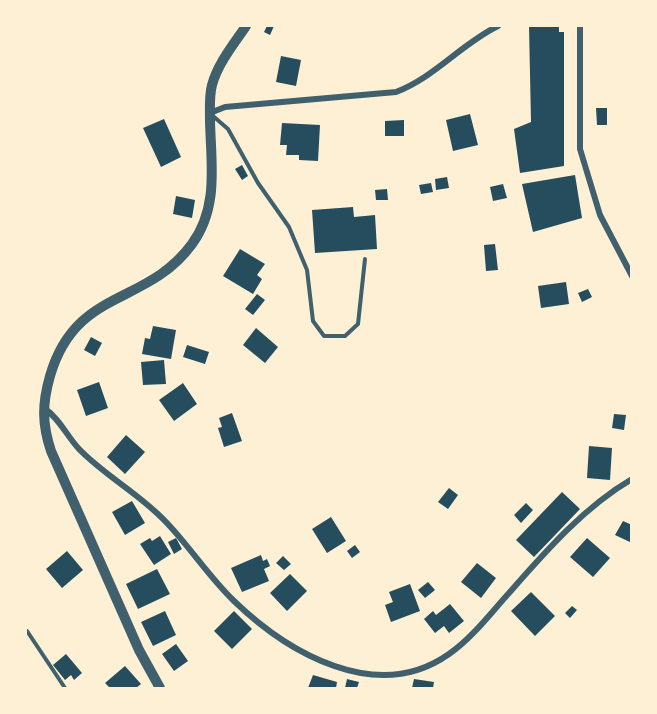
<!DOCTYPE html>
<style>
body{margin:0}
#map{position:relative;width:657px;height:714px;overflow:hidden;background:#fdf0d5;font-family:Rubik,sans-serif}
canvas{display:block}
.frame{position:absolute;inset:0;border:27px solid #fdf0d5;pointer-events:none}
</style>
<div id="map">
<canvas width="657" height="714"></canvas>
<div class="frame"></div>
</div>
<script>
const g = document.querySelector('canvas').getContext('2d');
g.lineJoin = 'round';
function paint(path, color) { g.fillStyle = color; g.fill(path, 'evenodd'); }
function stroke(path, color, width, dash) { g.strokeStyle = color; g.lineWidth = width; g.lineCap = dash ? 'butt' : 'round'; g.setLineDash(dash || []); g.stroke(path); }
paint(new Path2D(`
 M267,26H274L270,35L264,32Z
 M529,26H559V32H564V166L520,173L514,129L531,122Z
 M281,56L301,60L296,86L276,82Z
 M596,108H607V125H597Z
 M470,114L478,145L453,151L446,120Z
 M164,119L181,157L161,167L143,128Z
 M404,120V136H385V121Z
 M282,123L320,125L318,161L299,160V155H286L287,145H280Z
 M242,165L248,176L242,180L235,169Z
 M575,175L582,218L533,232L522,184Z
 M447,177L449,188L436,190L435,179Z
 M431,183L433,192L421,194L419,185Z
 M503,184L507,198L493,201L490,187Z
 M387,189L388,200H376L375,190Z
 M176,196L195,200L192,218L173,214Z
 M353,207L354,217L375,215L377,249L315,253L312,210Z
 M495,244L498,270L486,271L484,245Z
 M240,249L265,264L257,275L262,279L253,294L223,276Z
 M566,282L569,304L541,308L538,286Z
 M588,289L592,297L582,302L578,293Z
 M257,294L265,300L253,315L245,309Z
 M153,326L176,330L171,359L142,354L145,338L150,339Z
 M256,328L278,347L265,363L243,345Z
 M91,337L102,343L95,356L84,350Z
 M187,345L209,352L205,364L183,357Z
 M164,360L166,384L143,385L141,362Z
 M99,382L108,408L86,416L77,390Z
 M183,383L197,404L174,421L159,400Z
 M232,413L242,441L224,447L218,428L222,427L219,418Z
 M614,414L626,415L624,430L612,428Z
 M126,435L145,452L125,474L107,457Z
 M589,446L612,448L610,480L587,478Z
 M449,488L458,495L448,509L438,502Z
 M562,492L580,509L534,557L516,540Z
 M132,501L145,523L125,535L112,512Z
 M526,503L533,510L521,523L514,515Z
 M331,517L346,541L327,553L312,529Z
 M623,521L632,525V543L615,535Z
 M160,536L171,554L154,565L140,544L150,538L152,541Z
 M176,538L182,549L174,554L168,542Z
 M587,538L610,558L593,577L570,557Z
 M355,545L360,552L352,558L347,551Z
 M67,551L83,570L62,588L46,569Z
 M261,555L263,561L267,559L270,566L264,569L269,581L242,592L231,568Z
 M283,556L291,564L284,570L276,563Z
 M477,563L496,578L481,598L461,582Z
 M157,569L170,594L138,609L126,584Z
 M290,574L307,591L287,611L270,593Z
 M428,582L435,590L425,598L418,590Z
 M410,584L420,611L391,622L385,605L393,602L389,592Z
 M531,592L555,616L535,636L511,611Z
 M450,604L464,621L449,633L444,626L435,633L424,619L433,611L436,615Z
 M572,606L577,610L570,618L565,613Z
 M165,611L176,635L153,646L141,622Z
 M234,611L252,629L232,649L214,631Z
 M176,644L188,661L174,671L162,654Z
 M66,654L82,673L74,680L71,675L65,680L53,665Z
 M125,666L141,684L136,688H110L105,683Z
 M313,675L337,682L336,688H308Z
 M347,679L359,682L357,688H345Z
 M414,679L434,682L433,688H412Z`), '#264d5e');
stroke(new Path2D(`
 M213,116L228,129L258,183L289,227L307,270L313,321L324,336H345L358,324L365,259
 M27,631L65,688`), '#3f606c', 4);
stroke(new Path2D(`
 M580,26V149L600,215L632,276
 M210,113L225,107L396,92C435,77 461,44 498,26
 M44,408C60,419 66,435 79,449C105,476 140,494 166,522C190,547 209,577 234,601C288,653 377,705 449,654C472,638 490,614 509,593C545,552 584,507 632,479`), '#3f606c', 6);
stroke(new Path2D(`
 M160,688L139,650L51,451C42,424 42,404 50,376C76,287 146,307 192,244C219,207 211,164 210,121C210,109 209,96 212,85C218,63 234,44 246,26`), '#3f606c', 10);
</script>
